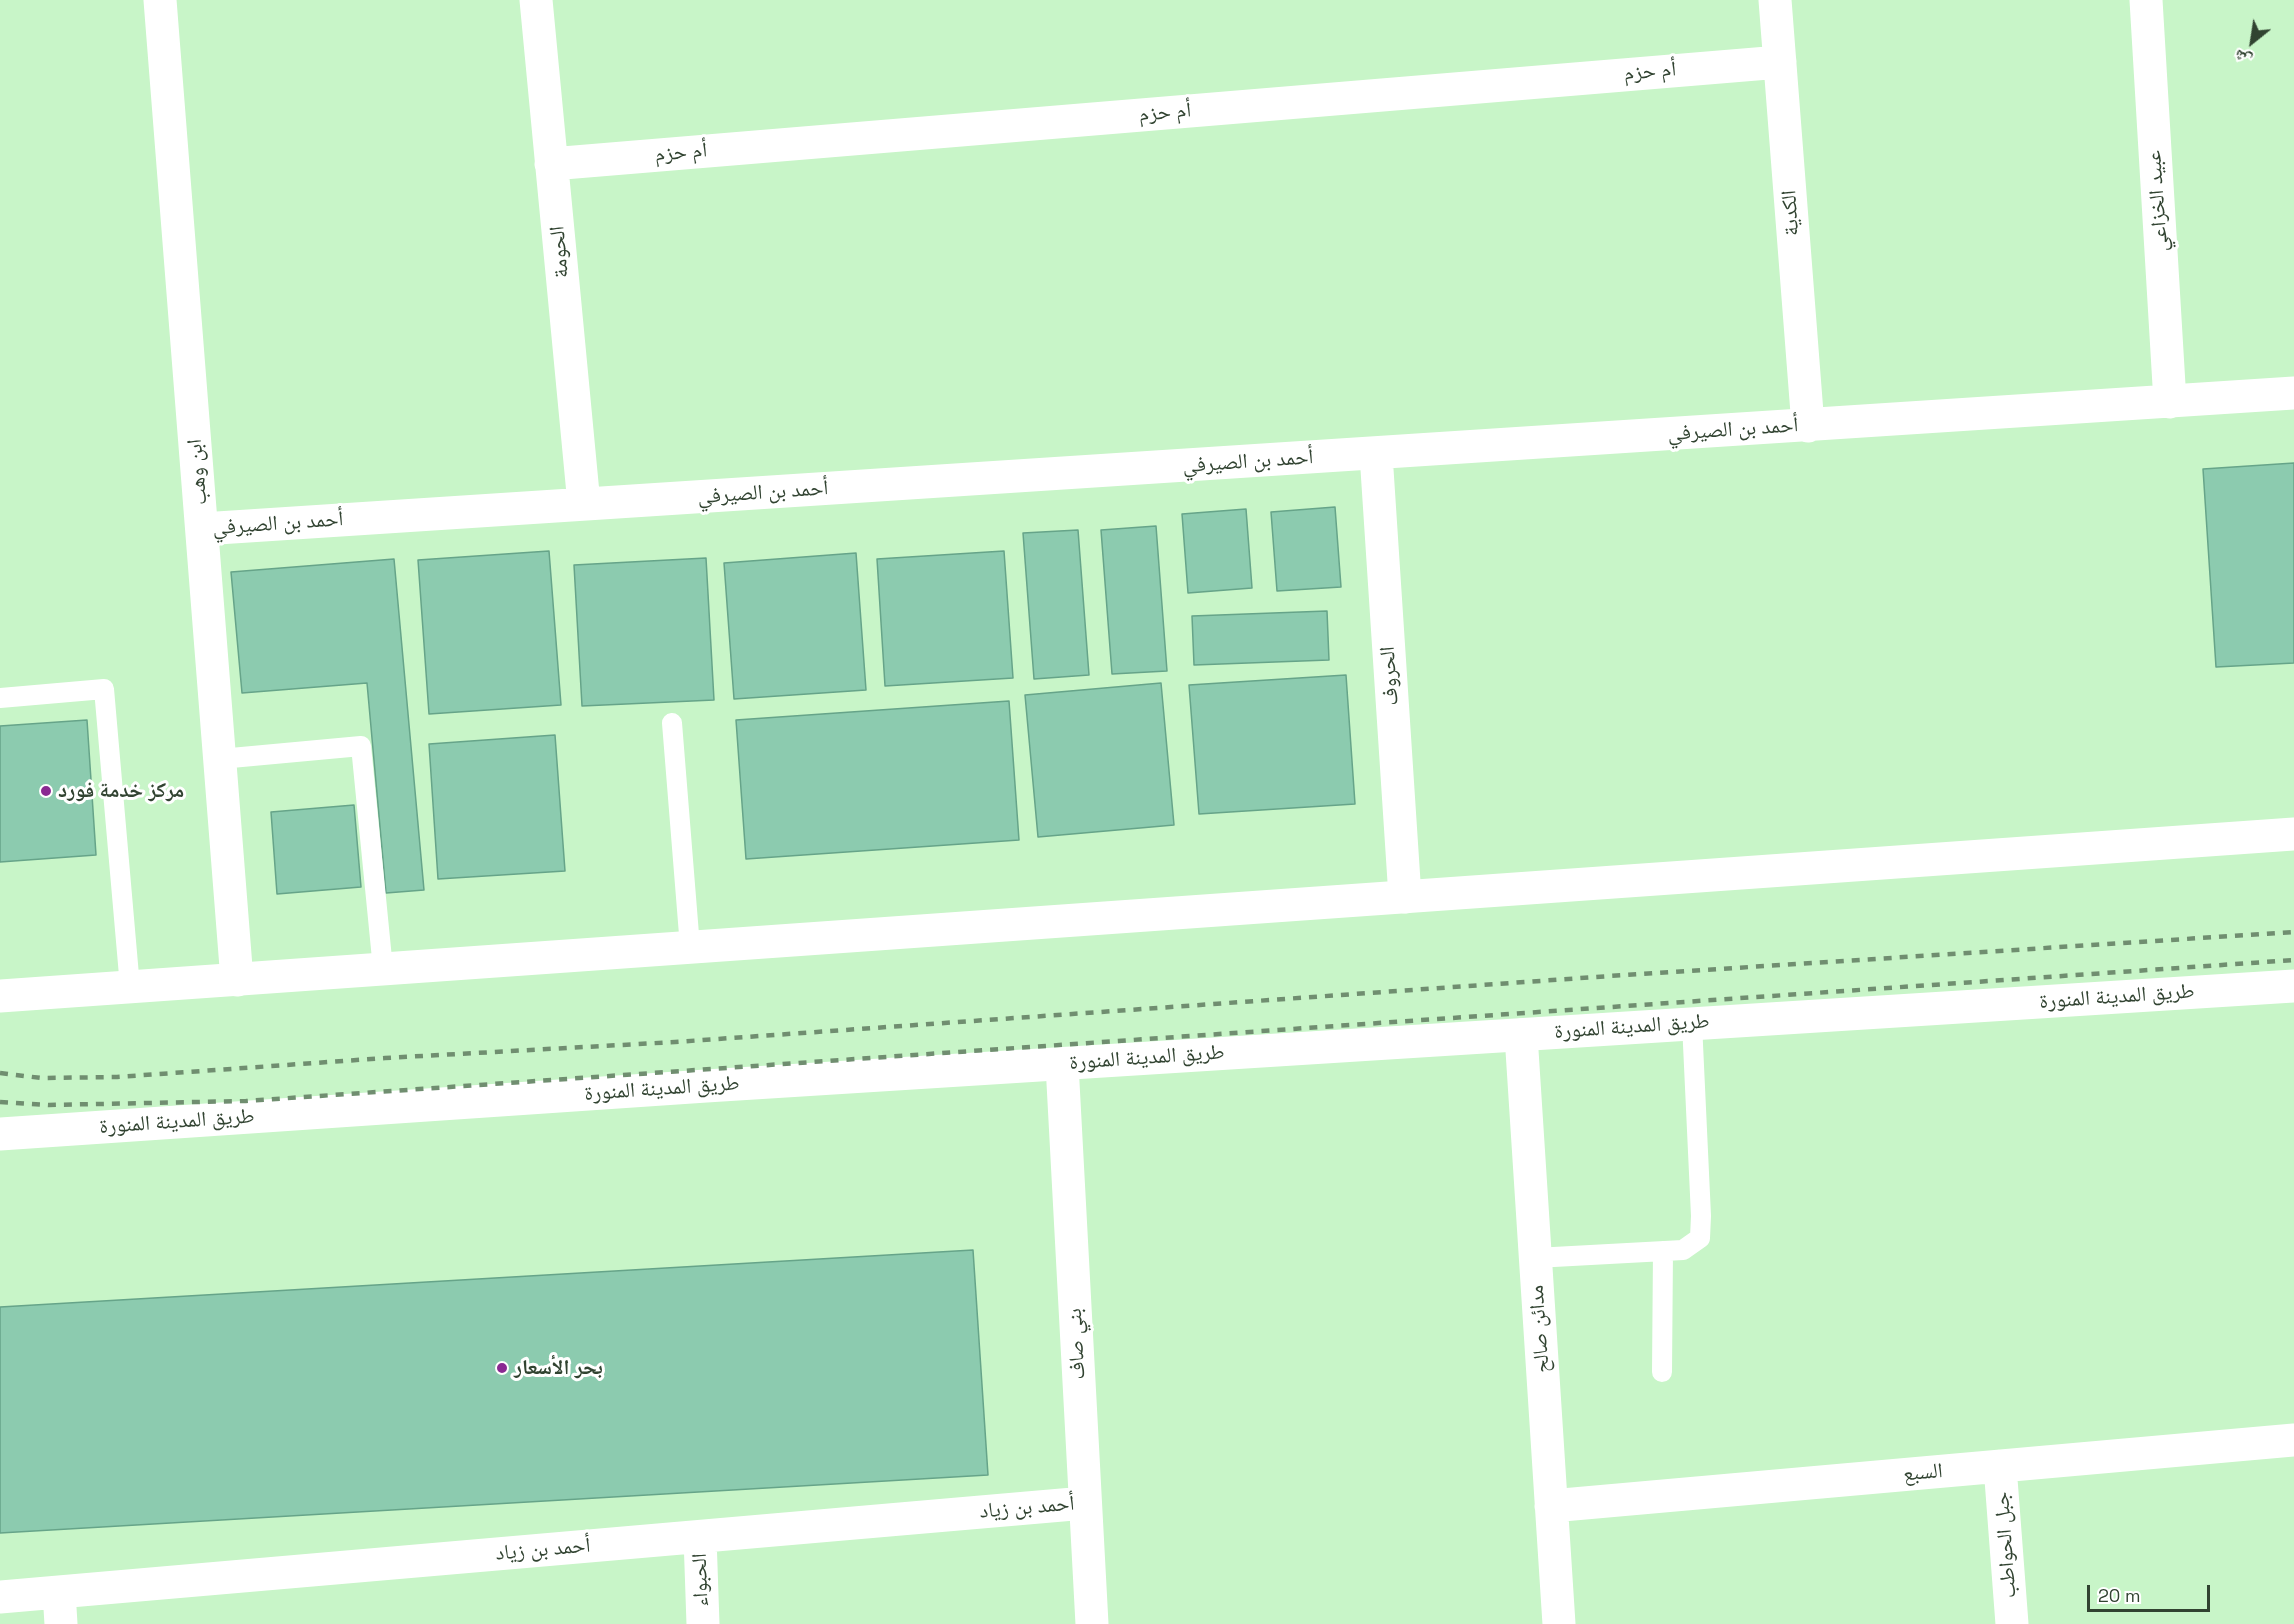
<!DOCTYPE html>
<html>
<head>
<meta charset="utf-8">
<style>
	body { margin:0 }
	#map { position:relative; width:2294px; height:1624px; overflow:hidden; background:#c8f5c8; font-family:"Space Grotesk","Noto Naskh Arabic",sans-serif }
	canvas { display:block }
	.north { position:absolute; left:2222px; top:12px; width:60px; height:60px; -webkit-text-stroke:4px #fff; paint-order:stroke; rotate:210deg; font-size:16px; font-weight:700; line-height:24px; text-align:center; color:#314331 }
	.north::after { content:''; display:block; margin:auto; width:21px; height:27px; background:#314331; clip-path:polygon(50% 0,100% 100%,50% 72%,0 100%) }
	.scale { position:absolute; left:2087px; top:1585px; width:123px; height:27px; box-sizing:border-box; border:3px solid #314331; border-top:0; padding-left:8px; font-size:18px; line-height:21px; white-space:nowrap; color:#314331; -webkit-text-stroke:4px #fff; paint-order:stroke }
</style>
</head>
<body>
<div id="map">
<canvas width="2294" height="1624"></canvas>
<div class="north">ش</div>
<div class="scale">20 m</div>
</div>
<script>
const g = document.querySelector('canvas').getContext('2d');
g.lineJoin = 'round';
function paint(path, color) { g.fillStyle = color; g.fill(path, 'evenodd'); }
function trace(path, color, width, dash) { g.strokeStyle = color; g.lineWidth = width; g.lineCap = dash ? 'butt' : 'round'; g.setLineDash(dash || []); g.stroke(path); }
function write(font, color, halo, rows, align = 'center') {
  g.font = font + ' "Space Grotesk","Noto Naskh Arabic",sans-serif'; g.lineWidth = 6; g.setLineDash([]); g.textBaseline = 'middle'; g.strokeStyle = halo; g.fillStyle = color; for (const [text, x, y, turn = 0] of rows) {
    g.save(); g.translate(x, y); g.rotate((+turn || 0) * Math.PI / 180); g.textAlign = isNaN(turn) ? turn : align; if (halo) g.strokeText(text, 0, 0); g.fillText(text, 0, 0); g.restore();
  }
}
const building = new Path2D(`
	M 2294,463 L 2294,663 L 2216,667 L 2203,469 Z
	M 1335,507 L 1341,587 L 1277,591 L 1271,512 Z
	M 1246,509 L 1252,588 L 1188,593 L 1182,514 Z
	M 1156,526 L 1167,671 L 1112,674 L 1101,530 Z
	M 1078,530 L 1089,675 L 1034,679 L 1023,533 Z
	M 549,551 L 561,705 L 429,714 L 418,560 Z
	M 1004,551 L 1013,678 L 885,686 L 877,559 Z
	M 856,553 L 866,690 L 734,699 L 724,563 Z
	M 706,558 L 714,700 L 582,706 L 574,565 Z
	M 394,559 L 424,890 L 386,893 L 367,683 L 242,693 L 231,572 Z
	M 1327,611 L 1329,660 L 1194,665 L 1192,616 Z
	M 1346,675 L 1355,804 L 1199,814 L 1189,685 Z
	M 1161,683 L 1174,825 L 1038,837 L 1025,695 Z
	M 1009,701 L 1019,840 L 746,859 L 736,720 Z
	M 87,720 L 96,855 L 0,862 L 0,726 Z
	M 555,735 L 565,871 L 438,879 L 429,744 Z
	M 354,805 L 361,887 L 277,894 L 271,812 Z
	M 973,1250 L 988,1475 L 0,1533 L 0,1307 Z`);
const lane = new Path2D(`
	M 0,698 L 104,689 L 130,987
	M 672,723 L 690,947
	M 220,759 L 361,746 L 383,969
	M 1535,1258 L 1683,1250 L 1700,1238 L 1701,1216 L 1692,1023
	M 1662,1372 L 1663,1251`);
const street = new Path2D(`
	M 160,0 L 237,980
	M 536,0 L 584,504
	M 1775,0 L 1808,426
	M 2146,0 L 2170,402
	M 551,164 L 1780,62
	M 1376,454 L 1405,897
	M 202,529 L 2294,393
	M 1521,1035 L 1559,1624
	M 1062,1064 L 1092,1624
	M 2000,1466 L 2012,1624
	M 1551,1506 L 2294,1440
	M 700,1537 L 703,1624
	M 59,1592 L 61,1624
	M 0,1597 L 1085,1503`);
const primary = new Path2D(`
	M 0,996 L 2294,834
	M 0,1134 L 706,1086 L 2294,986`);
const rail = new Path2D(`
	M 0,1073 L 41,1078 L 117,1077 L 385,1058 L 675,1042 L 1610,976 L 2294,932
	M 0,1102 L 49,1105 L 246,1101 L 2294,960`);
const markers = [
	[46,791,6,"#8a2992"],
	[502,1368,6,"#8a2992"]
];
const streetNames = [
	["أم حزم",1650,72,-5],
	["أم حزم",1165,113,-5],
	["أم حزم",681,153,-5],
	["عبيد الخزاعي",2158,201,-94],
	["الكدية",1791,213,-94],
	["الحومة",560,252,-95],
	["أحمد بن الصيرفي",1733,430,-4],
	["أحمد بن الصيرفي",1248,462,-4],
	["ابن وهب",198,472,-95],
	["أحمد بن الصيرفي",763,493,-4],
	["أحمد بن الصيرفي",278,524,-4],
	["الحروف",1390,676,-94],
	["طريق المدينة المنورة",2117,997,-4],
	["طريق المدينة المنورة",1632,1027,-4],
	["طريق المدينة المنورة",1147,1058,-4],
	["طريق المدينة المنورة",662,1089,-4],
	["طريق المدينة المنورة",177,1122,-4],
	["مدائن صالح",1540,1329,-94],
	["بني صاف",1077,1344,-93],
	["السبع",1923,1473,-5],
	["أحمد بن زياد",1027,1508,-5],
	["جبل الحواطب",2006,1545,-94],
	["أحمد بن زياد",543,1550,-5],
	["الحبواء",701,1580,-92]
];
const poiNames = [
	["مركز خدمة فورد",58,791],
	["بحر الأسعار",514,1368]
];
paint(building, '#8ccbaf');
trace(building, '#66a489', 1.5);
trace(lane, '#fff', 20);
trace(street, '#fff', 33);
trace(primary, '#fff', 33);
trace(rail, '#708e70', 4.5, [8, 8]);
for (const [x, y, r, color] of markers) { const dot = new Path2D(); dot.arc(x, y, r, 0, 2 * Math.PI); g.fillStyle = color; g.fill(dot); trace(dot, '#fff', 2); }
write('21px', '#314331', '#fff', streetNames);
write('bold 21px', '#314331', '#fff', poiNames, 'left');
</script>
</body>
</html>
